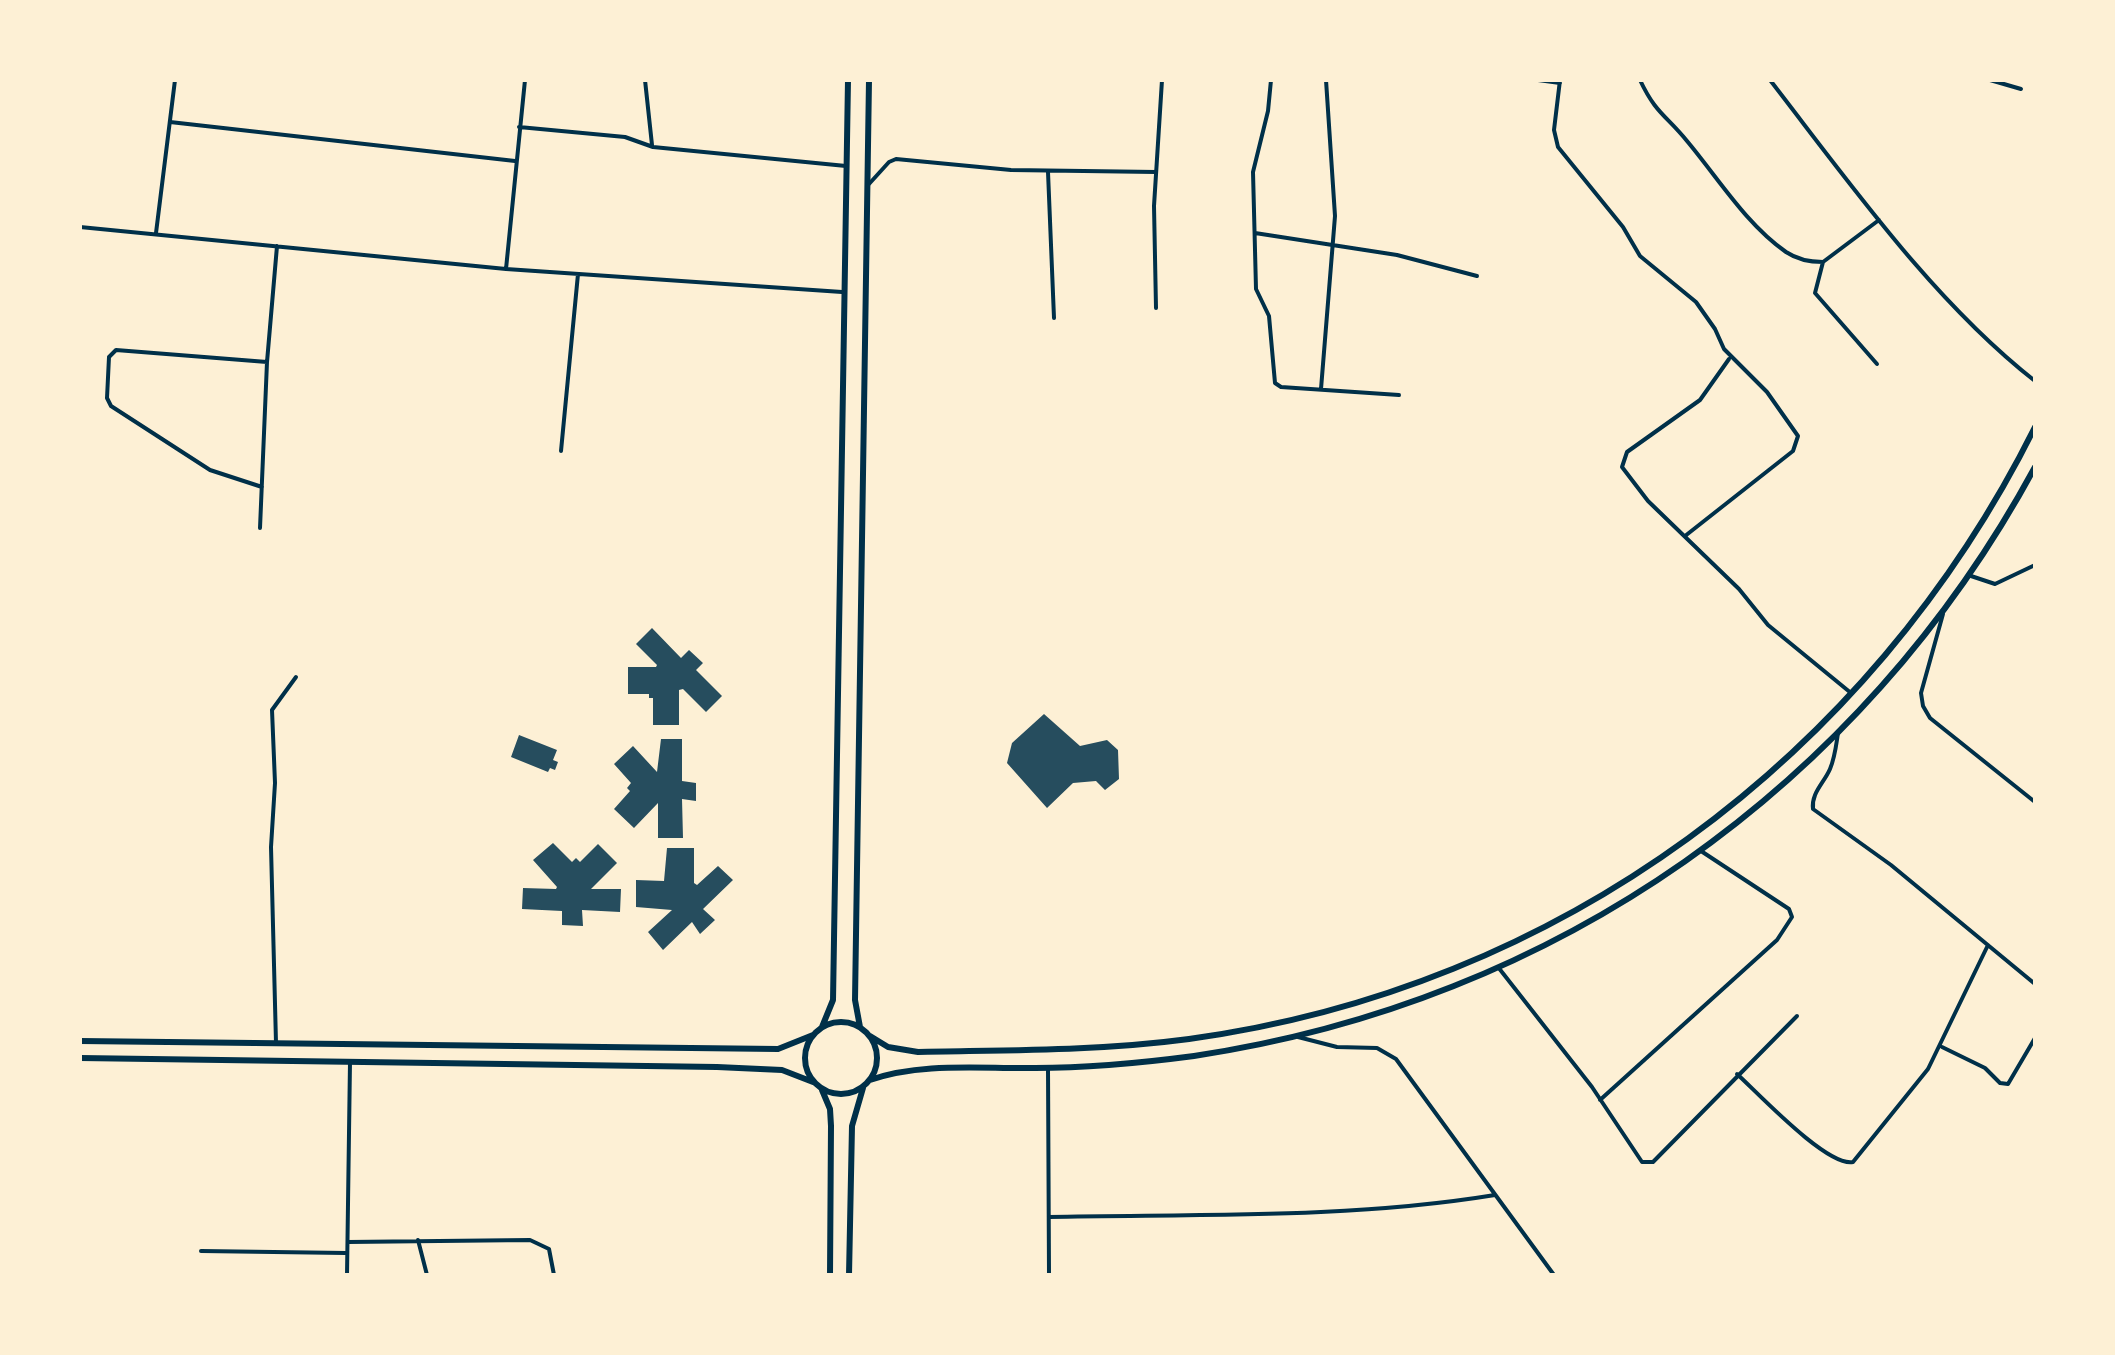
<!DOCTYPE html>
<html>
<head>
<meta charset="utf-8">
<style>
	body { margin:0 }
	#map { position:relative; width:2115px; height:1355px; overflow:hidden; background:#fdf0d5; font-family:Montserrat,sans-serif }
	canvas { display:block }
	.frame { position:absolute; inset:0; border:82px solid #fdf0d5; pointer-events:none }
</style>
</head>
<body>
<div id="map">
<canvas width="2115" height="1355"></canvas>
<div class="frame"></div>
</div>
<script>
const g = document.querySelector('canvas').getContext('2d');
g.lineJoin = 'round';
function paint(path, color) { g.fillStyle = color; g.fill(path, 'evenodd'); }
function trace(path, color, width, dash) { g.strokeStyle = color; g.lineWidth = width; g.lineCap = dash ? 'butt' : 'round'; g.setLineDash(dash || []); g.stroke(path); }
const building = new Path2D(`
	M 652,628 L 681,658 L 689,650 L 703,663 L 696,670 L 722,696 L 706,712 L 683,689 L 679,690 L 679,725 L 653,725 L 653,698 L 649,698 L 649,694 L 628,694 L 628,667 L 656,667 L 657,665 L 636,644 Z
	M 1044,714 L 1080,746 L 1107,740 L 1118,750 L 1119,779 L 1105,790 L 1096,781 L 1073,783 L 1047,808 L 1007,763 L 1012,743 Z
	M 519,735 L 557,750 L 553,760 L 558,762 L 555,770 L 550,768 L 548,772 L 511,757 Z
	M 661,739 L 682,739 L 682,781 L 696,783 L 696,801 L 682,799 L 683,838 L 658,838 L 658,803 L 634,828 L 614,809 L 630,791 L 627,788 L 631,783 L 614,764 L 633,746 L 657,772 Z
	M 553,843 L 572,862 L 576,858 L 580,862 L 598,844 L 617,863 L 591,889 L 621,889 L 620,912 L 582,910 L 583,926 L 562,925 L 562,911 L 522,909 L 523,888 L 556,889 L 557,887 L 533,860 Z
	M 667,848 L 694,848 L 694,883 L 697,885 L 718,866 L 733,880 L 703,909 L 715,920 L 700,934 L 692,922 L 663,950 L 648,932 L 672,910 L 636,907 L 636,880 L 664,881 Z`);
const minor = new Path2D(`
	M 645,80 L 652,145
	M 1271,80 L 1268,111 L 1253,172 L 1256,289 L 1269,316 L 1275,383 L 1281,387 L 1399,395
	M 1538,80 L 1560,83
	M 1560,80 L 1554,130 L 1558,147 L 1623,227 L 1640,256 L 1696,302 L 1715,329 L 1724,349 L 1767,392 L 1798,436 L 1793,451 L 1685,536
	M 1640,80 C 1656,114 1666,115 1687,141 C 1718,178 1746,224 1786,252 C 1798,260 1809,262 1823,262 L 1815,293 L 1877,364
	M 1770,80 C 1849,182 1933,301 2035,381
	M 1990,80 L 2021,89
	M 170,122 L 515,161
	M 519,127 L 625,137 L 653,147 L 846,166
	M 1048,172 L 1054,318
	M 869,184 L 889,162 L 896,159 L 1011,170 L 1156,172
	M 80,227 L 506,269 L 842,292
	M 156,233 L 175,80
	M 1255,233 L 1397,255 L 1477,276
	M 1823,262 L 1879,220
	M 506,269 L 525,80
	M 1156,308 L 1154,206 L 1162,80
	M 1729,359 L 1700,400 L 1627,452 L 1622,467 L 1648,501 L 1739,589 L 1768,625 L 1851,693
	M 1321,389 L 1335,216 L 1326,80
	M 561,451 L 578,274
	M 262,487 L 210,470 L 111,406 L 107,398 L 109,357 L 116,350 L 267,362
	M 260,528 L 267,362 L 277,246
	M 1971,576 L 1995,584 L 2035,565
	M 1943,614 L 1921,693 L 1923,706 L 1930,718 L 2035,802
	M 1838,733 C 1836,746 1835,757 1830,769 C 1824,783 1811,793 1813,809 L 1891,865 L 2035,984
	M 1498,967 L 1592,1087 L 1642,1162 L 1653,1162 L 1797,1016
	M 1298,1037 L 1337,1047 L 1377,1048 L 1396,1059 L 1554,1275
	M 276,1043 L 271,847 L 275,783 L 272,710 L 296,677
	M 1942,1047 L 1985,1068 L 2000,1083 L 2008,1084 L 2035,1038
	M 1048,1068 L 1049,1275
	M 1737,1074 C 1758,1093 1827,1167 1853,1162 L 1928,1069 L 1988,945
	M 1600,1100 L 1777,940 L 1792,917 L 1789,909 L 1701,851
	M 1049,1217 C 1197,1214 1348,1219 1495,1195
	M 418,1240 L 427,1275
	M 348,1242 L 530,1240 L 549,1249 L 554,1275
	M 201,1251 L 346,1253
	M 347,1275 L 350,1062`);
const primary = new Path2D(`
	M805 1058a36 36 0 1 1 72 0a36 36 0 1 1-72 0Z
	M 822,1027 L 833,1000 L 848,80
	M 860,1027 L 855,1000 L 869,80
	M 870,1036 L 888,1047 L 918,1052 C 1008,1050 1099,1051 1189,1039 C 1557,989 1870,758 2035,427
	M 80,1041 L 778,1049 L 813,1035
	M 80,1058 L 717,1067 L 782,1070 L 813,1082
	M 870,1080 C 922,1062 981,1069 1035,1068 C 1088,1068 1141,1063 1194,1056 C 1555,1002 1861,788 2035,467
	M 822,1090 L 830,1109 L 831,1126 L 830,1275
	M 849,1275 L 852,1126 L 863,1088`);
paint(building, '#264d5e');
trace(minor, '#003049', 4);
trace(primary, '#003049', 6);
</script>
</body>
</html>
